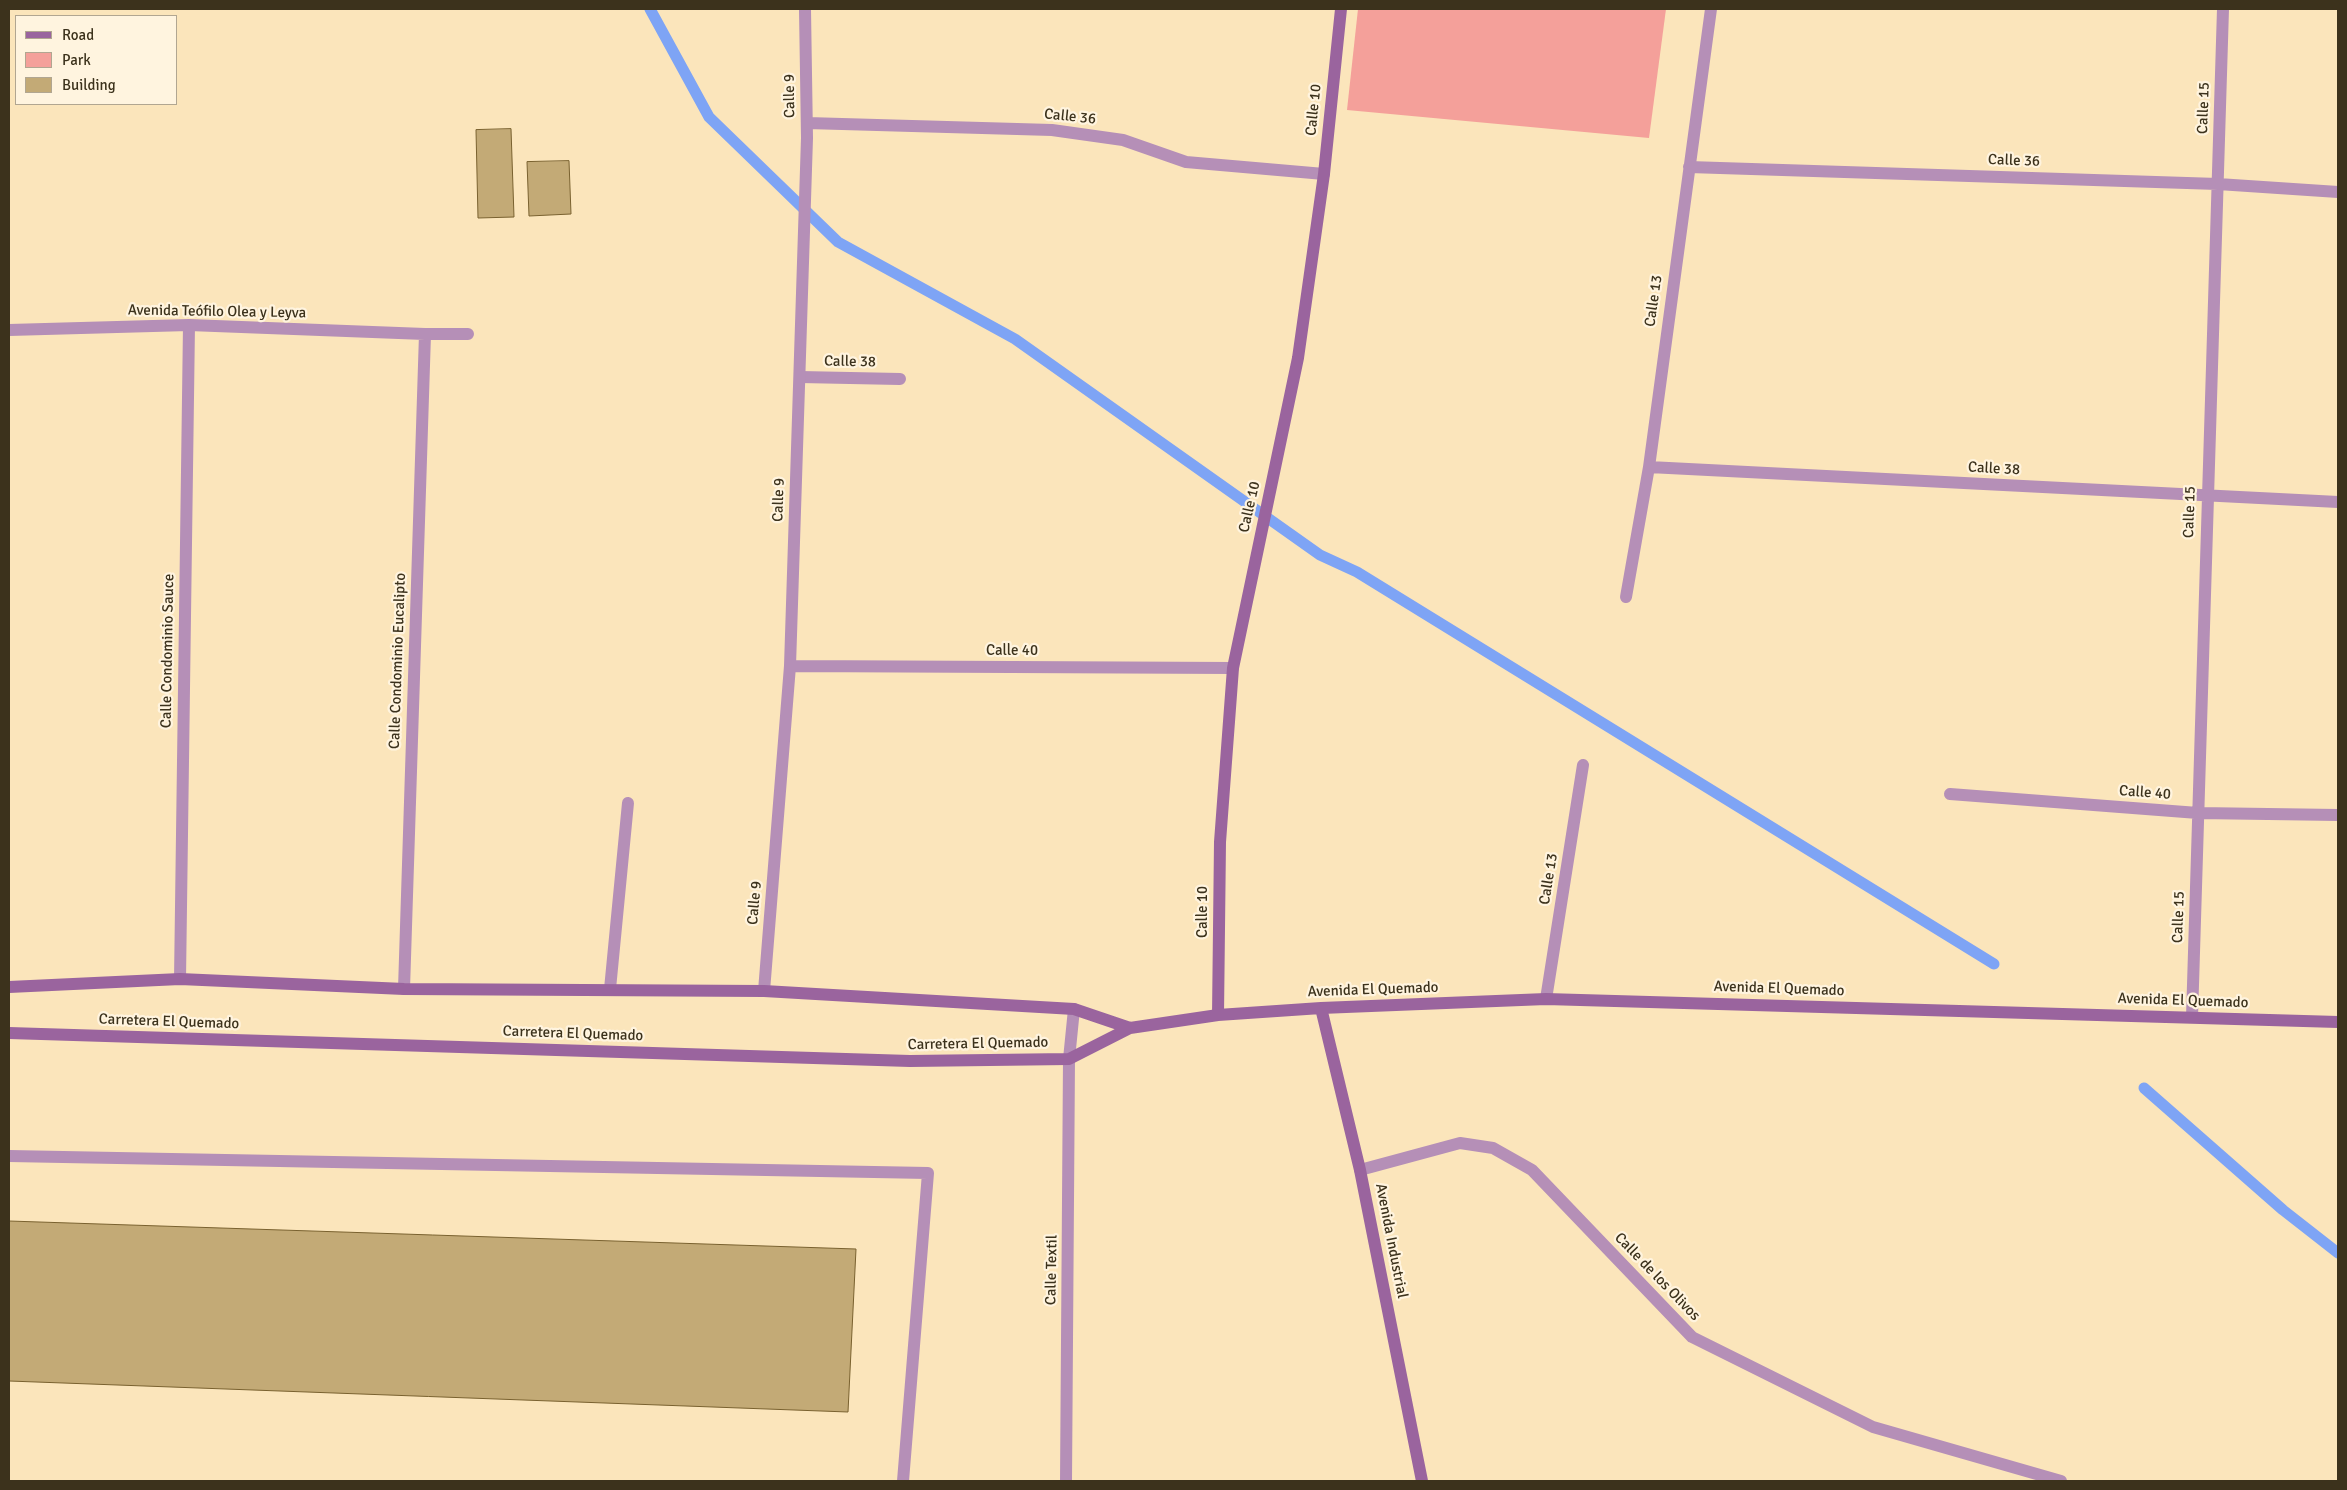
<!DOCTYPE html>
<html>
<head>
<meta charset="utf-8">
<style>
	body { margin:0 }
	#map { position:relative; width:2347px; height:1490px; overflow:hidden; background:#fbe5bb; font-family:Signika,sans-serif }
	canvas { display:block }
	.frame { position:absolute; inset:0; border:10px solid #3c321c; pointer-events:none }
	.legend { position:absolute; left:15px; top:15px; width:162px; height:90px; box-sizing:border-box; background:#fff4df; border:1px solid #b1a691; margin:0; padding:6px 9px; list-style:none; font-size:15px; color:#3c321c }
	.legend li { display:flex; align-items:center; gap:10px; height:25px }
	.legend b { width:25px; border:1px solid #b1a691 }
</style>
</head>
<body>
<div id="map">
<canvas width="2347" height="1490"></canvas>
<div class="frame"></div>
<ul class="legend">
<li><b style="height:6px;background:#9a649e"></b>Road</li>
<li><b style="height:14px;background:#f4a09a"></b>Park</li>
<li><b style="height:14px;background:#c3aa76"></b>Building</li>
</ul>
</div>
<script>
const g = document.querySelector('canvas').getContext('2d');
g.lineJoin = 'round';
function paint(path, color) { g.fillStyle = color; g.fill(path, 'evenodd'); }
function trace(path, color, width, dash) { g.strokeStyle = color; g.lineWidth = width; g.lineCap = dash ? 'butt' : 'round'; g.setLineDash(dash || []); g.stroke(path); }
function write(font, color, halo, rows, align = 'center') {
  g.font = font + ' Signika,sans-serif'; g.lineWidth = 4.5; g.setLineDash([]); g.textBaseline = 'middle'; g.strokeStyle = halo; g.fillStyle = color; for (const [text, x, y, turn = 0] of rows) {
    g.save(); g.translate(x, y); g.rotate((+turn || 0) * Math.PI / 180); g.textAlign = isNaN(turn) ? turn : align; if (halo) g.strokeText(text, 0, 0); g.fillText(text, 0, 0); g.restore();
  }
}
const green = new Path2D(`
	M 1358,9 L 1666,9 L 1649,138 L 1347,110 Z`);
const stream = new Path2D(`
	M 650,9 L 709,117 L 838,242 L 1015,339 L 1320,555 L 1357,572 L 1994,964
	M 2144,1088 L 2283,1210 L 2338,1253`);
const building = new Path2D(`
	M 511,129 L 514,217 L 478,218 L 476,130 Z
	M 569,161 L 571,214 L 529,216 L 527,162 Z
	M 9,1221 L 856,1249 L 848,1412 L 9,1381 Z`);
const lane = new Path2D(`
	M 800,377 L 900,379
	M 9,1156 L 928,1173 L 903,1481`);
const street = new Path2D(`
	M 807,123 L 1052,130 L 1123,140 L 1186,162 L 1324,174
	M 1689,167 L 2218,184 L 2338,192
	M 9,330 L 189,325 L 425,334 L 468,334
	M 1649,467 L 2338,502
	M 1626,597 L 1649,467 L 1711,9
	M 790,666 L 1233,668
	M 1950,794 L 2198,813 L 2338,815
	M 180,979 L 189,325
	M 404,989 L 425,334
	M 610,989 L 628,803
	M 764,991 L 790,666 L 807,138 L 805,9
	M 1546,999 L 1583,765
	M 2192,1017 L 2223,9
	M 1360,1170 L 1460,1143 L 1493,1148 L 1532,1170 L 1692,1337 L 1873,1427 L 2061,1481
	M 1066,1481 L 1069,1059 L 1074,1009`);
const secondary = new Path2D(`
	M 9,987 L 180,979 L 404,989 L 764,991 L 1074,1009 L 1130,1028
	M 1321,1008 L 1360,1170 L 1422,1481
	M 1218,1015 L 1220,842 L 1233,668 L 1298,358 L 1324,174 L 1341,9
	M 9,1033 L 910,1061 L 1069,1059 L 1130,1028 L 1218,1015 L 1321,1008 L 1546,999 L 2338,1022`);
const streetNames = [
	["Calle 9",790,96,-91],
	["Calle 15",2204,108,-88],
	["Calle 10",1314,110,-84],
	["Calle 36",1070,117,6],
	["Calle 36",2014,161,2],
	["Calle 13",1654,301,-82],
	["Avenida Teófilo Olea y Leyva",217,312,1],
	["Calle 38",850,362,1],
	["Calle 38",1994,469,3],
	["Calle 9",779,500,-88],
	["Calle 10",1250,507,-77],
	["Calle 15",2190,512,-88],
	["Calle Condominio Sauce",168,651,-89],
	["Calle 40",1012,651],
	["Calle Condominio Eucalipto",398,661,-88],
	["Calle 40",2145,793,4],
	["Calle 13",1549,879,-81],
	["Calle 9",755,903,-85],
	["Calle 10",1203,912,-90],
	["Calle 15",2179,917,-88],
	["Avenida El Quemado",1779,989,2],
	["Avenida El Quemado",1373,990,-2],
	["Avenida El Quemado",2183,1001,2],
	["Carretera El Quemado",169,1022,2],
	["Carretera El Quemado",573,1034,2],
	["Carretera El Quemado",978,1044,-1],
	["Avenida Industrial",1391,1241,79],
	["Calle Textil",1052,1270,-89],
	["Calle de los Olivos",1657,1277,46]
];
paint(green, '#f4a09a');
trace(stream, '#7ea4f5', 11);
paint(building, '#c3aa76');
trace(building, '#79612f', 1);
trace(lane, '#b58fb7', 12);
trace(street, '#b58fb7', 12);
trace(secondary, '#9a649e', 12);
write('15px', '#3c321c', '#fff4df', streetNames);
</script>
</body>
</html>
